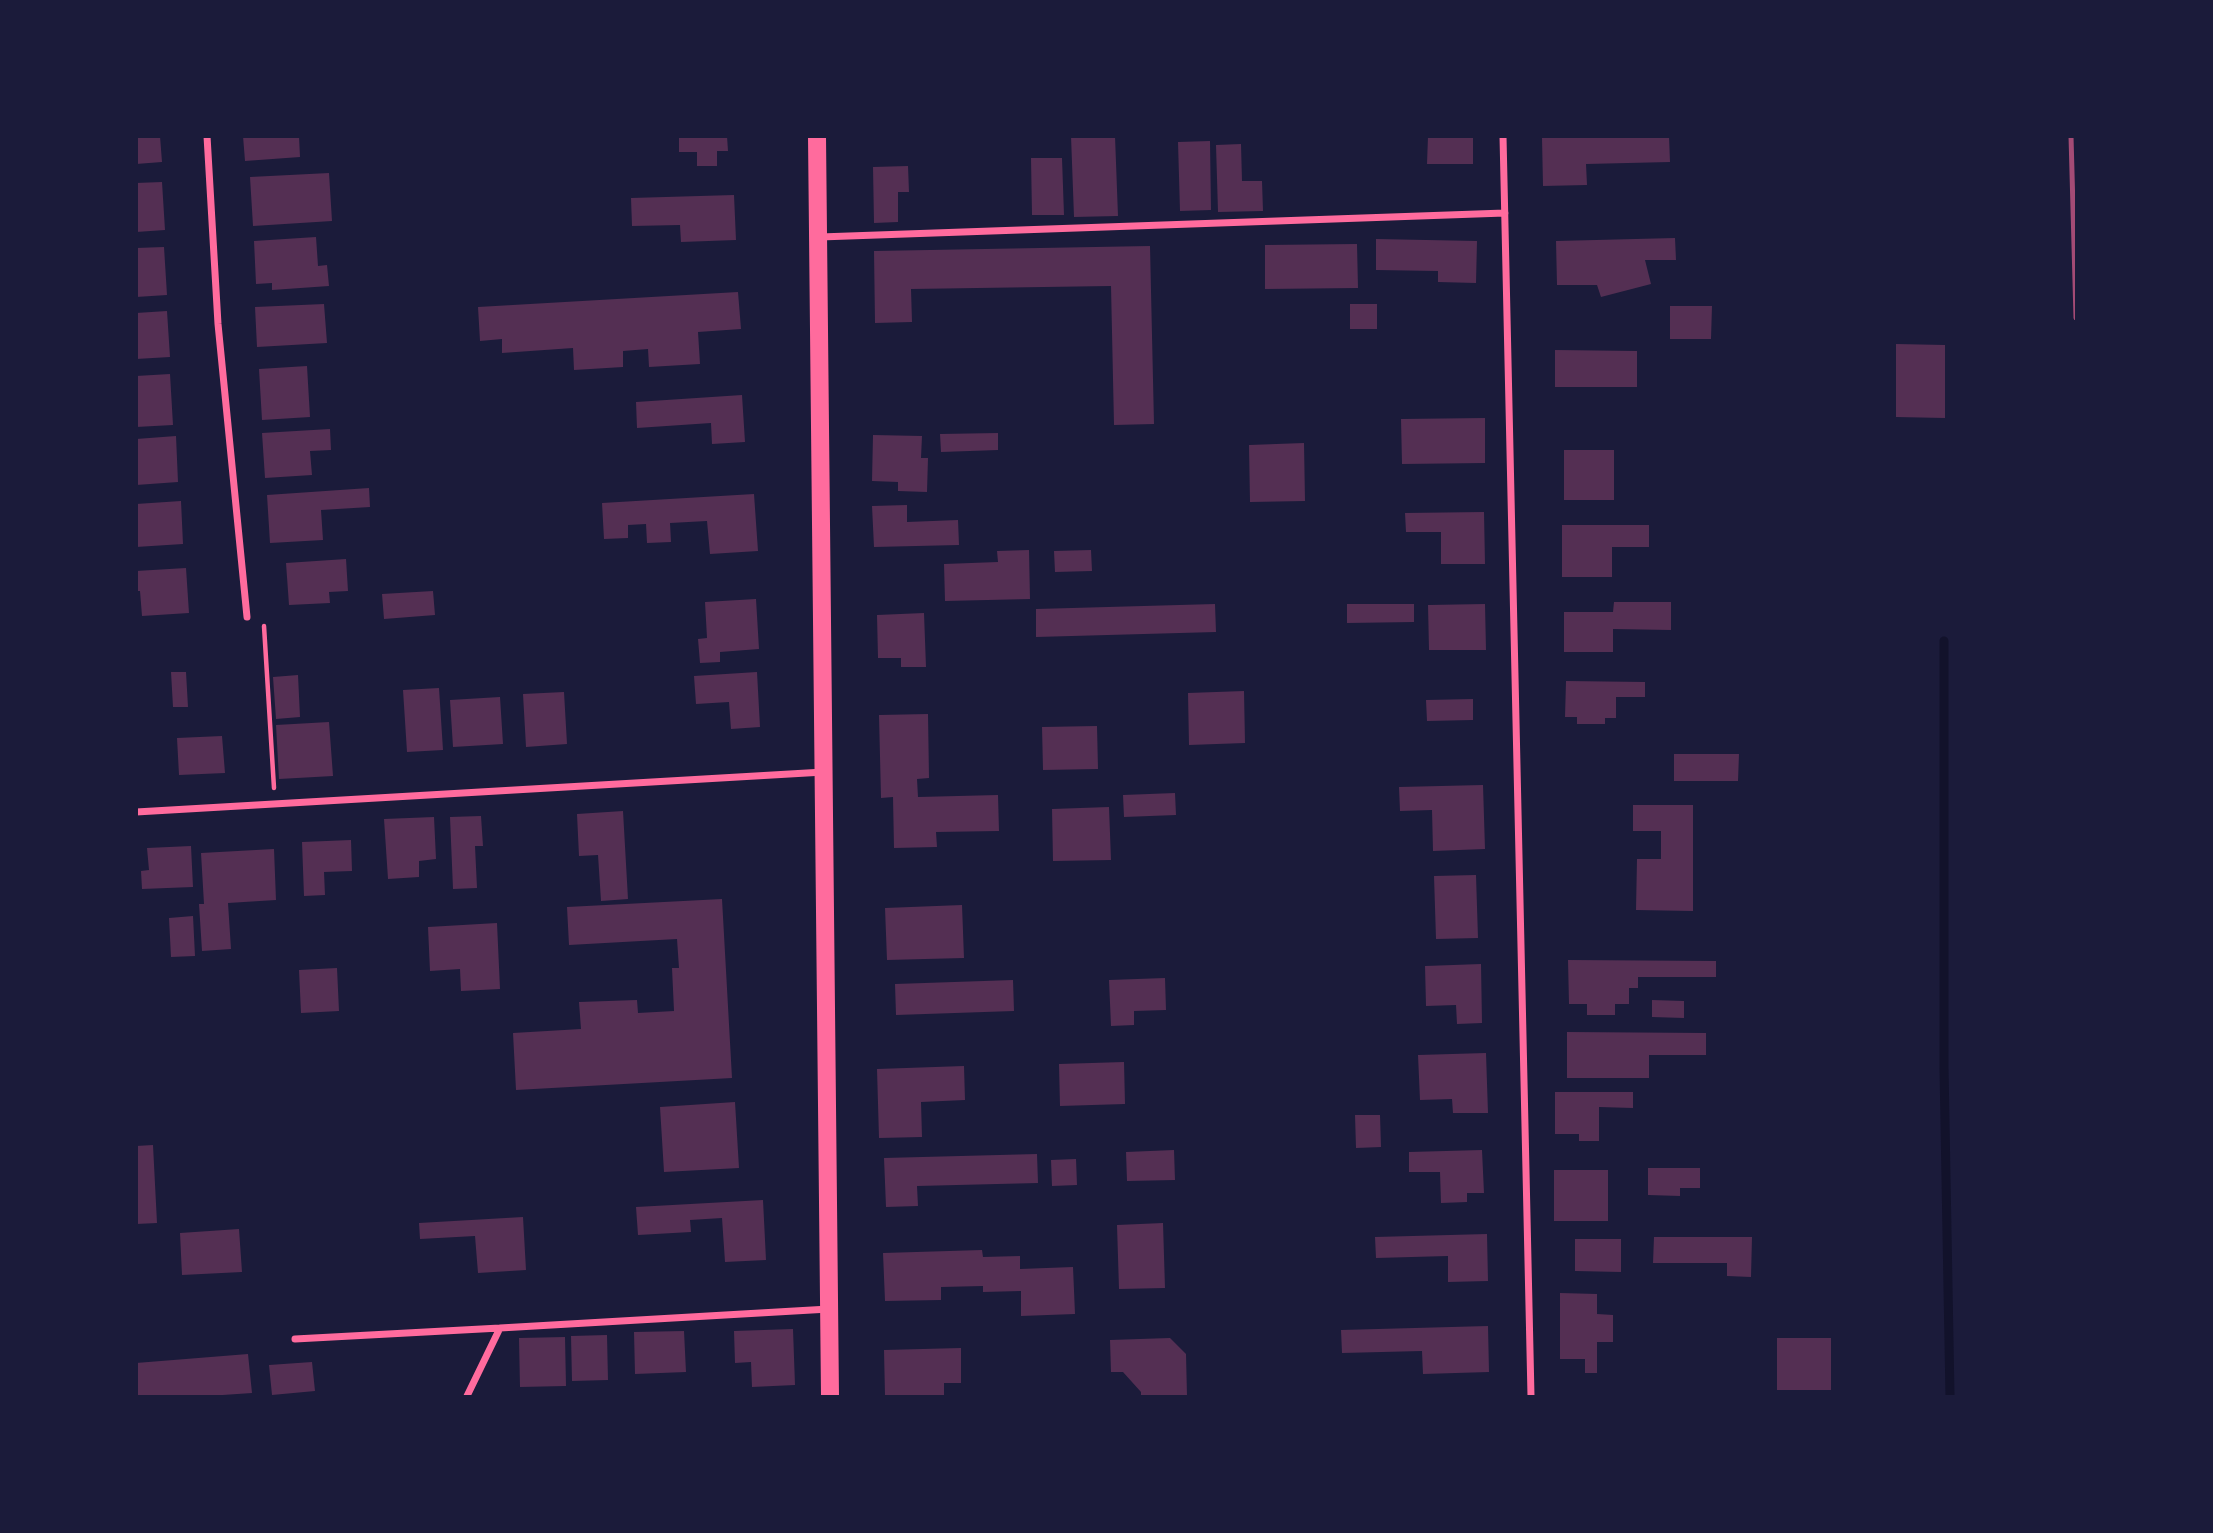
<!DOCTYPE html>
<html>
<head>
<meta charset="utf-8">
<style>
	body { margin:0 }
	#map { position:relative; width:2213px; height:1533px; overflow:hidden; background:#1b1b3a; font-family:Spectral,serif }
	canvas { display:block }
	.frame { position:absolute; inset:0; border:138px solid #1b1b3a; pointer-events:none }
</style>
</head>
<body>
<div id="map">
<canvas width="2213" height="1533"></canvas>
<div class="frame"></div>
</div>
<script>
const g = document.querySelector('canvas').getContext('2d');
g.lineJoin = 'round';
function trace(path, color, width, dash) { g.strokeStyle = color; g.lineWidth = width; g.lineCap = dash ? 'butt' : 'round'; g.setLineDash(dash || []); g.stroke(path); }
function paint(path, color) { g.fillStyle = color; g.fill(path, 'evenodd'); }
const stream = new Path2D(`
	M 1944,641 L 1944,1068 L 1950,1396`);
const building = new Path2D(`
	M 136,136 L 160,136 L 162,162 L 136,164 Z
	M 243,136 L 299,136 L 300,157 L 245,161 Z
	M 679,136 L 727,136 L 728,151 L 717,151 L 717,166 L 697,166 L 697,152 L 679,152 Z
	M 1071,136 L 1115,136 L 1118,216 L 1074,217 Z
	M 1428,136 L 1473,136 L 1473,164 L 1427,164 Z
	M 1669,136 L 1670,162 L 1586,164 L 1587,185 L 1543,186 L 1542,138 Z
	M 1210,141 L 1211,210 L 1180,211 L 1178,142 Z
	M 1241,144 L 1242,181 L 1262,181 L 1263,211 L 1218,212 L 1216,145 Z
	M 1031,158 L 1062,158 L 1064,215 L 1032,215 Z
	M 908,166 L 909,192 L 898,192 L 898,222 L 874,223 L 873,167 Z
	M 329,173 L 332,221 L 253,226 L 250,177 Z
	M 162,182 L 165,230 L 136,232 L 136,183 Z
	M 734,195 L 736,240 L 681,242 L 680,225 L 632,226 L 631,198 Z
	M 316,237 L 318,266 L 327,265 L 329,286 L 272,290 L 272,283 L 256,284 L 254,241 Z
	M 1675,238 L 1676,260 L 1645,260 L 1651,284 L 1601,297 L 1597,285 L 1557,285 L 1556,241 Z
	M 1376,239 L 1477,241 L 1476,283 L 1438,282 L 1438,271 L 1376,270 Z
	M 1357,244 L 1358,288 L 1265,289 L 1265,245 Z
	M 1150,246 L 1154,424 L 1114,425 L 1111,286 L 911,289 L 912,322 L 875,323 L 874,251 Z
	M 164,247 L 167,295 L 136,297 L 136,248 Z
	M 738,292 L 741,329 L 698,332 L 700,364 L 649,367 L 648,349 L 623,351 L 623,367 L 574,370 L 573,348 L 502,353 L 502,339 L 480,341 L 478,307 Z
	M 324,304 L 327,343 L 257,347 L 255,307 Z
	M 1350,304 L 1377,304 L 1377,329 L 1350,329 Z
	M 1670,306 L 1712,306 L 1711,339 L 1670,339 Z
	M 167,311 L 170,357 L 136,359 L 136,313 Z
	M 1896,344 L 1945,345 L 1945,418 L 1896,417 Z
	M 1555,350 L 1637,351 L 1637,387 L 1555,387 Z
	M 307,366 L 310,417 L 262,420 L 259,369 Z
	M 170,374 L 173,425 L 136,427 L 136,376 Z
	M 742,395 L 745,442 L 712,444 L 711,423 L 637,428 L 636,402 Z
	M 1485,418 L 1485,463 L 1402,464 L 1401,419 Z
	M 330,429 L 331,450 L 310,451 L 312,475 L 265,478 L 262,433 Z
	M 998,433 L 998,450 L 941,452 L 940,434 Z
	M 873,435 L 922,436 L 921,458 L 928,458 L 927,492 L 898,491 L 898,482 L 872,481 Z
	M 176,436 L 178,482 L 136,485 L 136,439 Z
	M 1304,443 L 1305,501 L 1250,502 L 1249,445 Z
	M 1564,450 L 1614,450 L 1614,500 L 1564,500 Z
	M 369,488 L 370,507 L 321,510 L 323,540 L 270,543 L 267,495 Z
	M 754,494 L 758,551 L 710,554 L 707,521 L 670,523 L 671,542 L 647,543 L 646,524 L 628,525 L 628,538 L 604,539 L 602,503 Z
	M 181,501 L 183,544 L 136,547 L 136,504 Z
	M 907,505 L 907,522 L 958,520 L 959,545 L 874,547 L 872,506 Z
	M 1484,512 L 1485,564 L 1441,564 L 1441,532 L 1406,532 L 1405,513 Z
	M 1562,525 L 1649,525 L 1649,547 L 1612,547 L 1612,577 L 1562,577 Z
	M 1029,550 L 1030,599 L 945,601 L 944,564 L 998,562 L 997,551 Z
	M 1091,550 L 1092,571 L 1055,572 L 1054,551 Z
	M 346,559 L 348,591 L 329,592 L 330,603 L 289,605 L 286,563 Z
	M 186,568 L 189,613 L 142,616 L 140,591 L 136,591 L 136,571 Z
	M 433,591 L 435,615 L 384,619 L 382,594 Z
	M 756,599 L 759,649 L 720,652 L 720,662 L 700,663 L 698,639 L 707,638 L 705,602 Z
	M 1614,602 L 1671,602 L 1671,630 L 1613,629 L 1613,652 L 1564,652 L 1564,612 L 1613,612 Z
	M 1215,604 L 1216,632 L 1036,637 L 1036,609 Z
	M 1347,604 L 1414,604 L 1414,622 L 1347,623 Z
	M 1485,604 L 1486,650 L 1429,650 L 1428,605 Z
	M 924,613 L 926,667 L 901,667 L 901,658 L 878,658 L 877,615 Z
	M 171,672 L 186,672 L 188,707 L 173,707 Z
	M 757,672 L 760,727 L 731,729 L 729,702 L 696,704 L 694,676 Z
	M 298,675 L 300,717 L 276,719 L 273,677 Z
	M 1566,681 L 1645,682 L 1645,697 L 1616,697 L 1616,718 L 1605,718 L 1605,724 L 1577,724 L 1577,717 L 1565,717 Z
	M 439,688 L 443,750 L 407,752 L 403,690 Z
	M 1244,691 L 1245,743 L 1189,745 L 1188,693 Z
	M 564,692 L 567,744 L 526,747 L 523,694 Z
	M 500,697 L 503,744 L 453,747 L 450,700 Z
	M 1473,699 L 1473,720 L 1427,721 L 1426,700 Z
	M 928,714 L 929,778 L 917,779 L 918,797 L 998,795 L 999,831 L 936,832 L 937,847 L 894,848 L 893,797 L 881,798 L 879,715 Z
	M 329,722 L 333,776 L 279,779 L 276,725 Z
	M 1097,726 L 1098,769 L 1043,770 L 1042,727 Z
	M 222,736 L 225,773 L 179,775 L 177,738 Z
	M 1674,754 L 1739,754 L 1738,781 L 1674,781 Z
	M 1483,785 L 1485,849 L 1433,851 L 1432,810 L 1400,811 L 1399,787 Z
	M 1175,793 L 1176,815 L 1124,817 L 1123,795 Z
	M 1633,805 L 1693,805 L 1693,911 L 1636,910 L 1637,859 L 1661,859 L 1661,831 L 1633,831 Z
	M 1109,807 L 1111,860 L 1053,861 L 1052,809 Z
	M 623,811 L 628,899 L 601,901 L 598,855 L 579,856 L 577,814 Z
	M 481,816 L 483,846 L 475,846 L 477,888 L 453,889 L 450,817 Z
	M 434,817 L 436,859 L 419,861 L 419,877 L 388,879 L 384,819 Z
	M 351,840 L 352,871 L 324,872 L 325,895 L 304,896 L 302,842 Z
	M 191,846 L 193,887 L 142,889 L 141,871 L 149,870 L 147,848 Z
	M 274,849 L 276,900 L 228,903 L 231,949 L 202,951 L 199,904 L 204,904 L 201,853 Z
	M 1476,875 L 1478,938 L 1436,939 L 1434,876 Z
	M 722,899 L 732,1078 L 516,1090 L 513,1033 L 581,1029 L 579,1002 L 637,1000 L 638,1013 L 674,1011 L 672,968 L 679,968 L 677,939 L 569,945 L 567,907 Z
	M 962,905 L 964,958 L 887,960 L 885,908 Z
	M 193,916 L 195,956 L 171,957 L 169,918 Z
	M 497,923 L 500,989 L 461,991 L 460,969 L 430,971 L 428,927 Z
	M 1568,960 L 1716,961 L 1716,977 L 1638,977 L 1638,988 L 1629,988 L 1629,1004 L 1615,1004 L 1615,1015 L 1587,1015 L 1587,1004 L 1569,1004 Z
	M 1481,964 L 1482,1023 L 1457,1024 L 1456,1005 L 1426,1006 L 1425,966 Z
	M 337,968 L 339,1011 L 301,1013 L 299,970 Z
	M 1165,978 L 1166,1010 L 1134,1011 L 1134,1025 L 1111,1026 L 1109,980 Z
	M 1013,980 L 1014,1011 L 896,1015 L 895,984 Z
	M 1652,1000 L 1684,1001 L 1684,1018 L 1652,1017 Z
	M 1567,1032 L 1706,1033 L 1706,1055 L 1649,1055 L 1649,1078 L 1567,1078 Z
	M 1486,1053 L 1488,1113 L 1453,1113 L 1452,1099 L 1420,1100 L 1418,1055 Z
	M 1124,1062 L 1125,1104 L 1060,1106 L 1059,1064 Z
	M 964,1066 L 965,1100 L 921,1102 L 922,1137 L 879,1138 L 877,1069 Z
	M 1555,1092 L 1633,1092 L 1633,1108 L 1599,1107 L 1599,1141 L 1579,1141 L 1579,1134 L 1555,1134 Z
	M 735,1102 L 739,1168 L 664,1172 L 660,1107 Z
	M 1355,1115 L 1380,1115 L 1381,1147 L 1356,1148 Z
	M 153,1145 L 157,1223 L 136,1224 L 136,1146 Z
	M 1174,1150 L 1175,1180 L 1127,1181 L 1126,1152 Z
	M 1482,1150 L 1484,1193 L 1467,1193 L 1467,1202 L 1441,1203 L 1440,1172 L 1409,1172 L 1409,1152 Z
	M 1037,1154 L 1038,1183 L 917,1186 L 918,1206 L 886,1207 L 884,1158 Z
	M 1076,1159 L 1077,1185 L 1052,1186 L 1051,1160 Z
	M 1648,1168 L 1700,1168 L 1700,1188 L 1680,1188 L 1680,1196 L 1648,1195 Z
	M 1554,1170 L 1608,1170 L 1608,1221 L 1554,1221 Z
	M 763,1200 L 766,1260 L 725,1262 L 722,1218 L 690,1220 L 691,1232 L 638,1235 L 636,1207 Z
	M 523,1217 L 526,1270 L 478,1273 L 475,1236 L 420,1239 L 419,1223 Z
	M 1163,1223 L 1165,1288 L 1119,1289 L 1117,1225 Z
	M 239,1229 L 242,1272 L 182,1275 L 180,1233 Z
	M 1487,1234 L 1488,1281 L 1448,1282 L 1448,1256 L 1376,1258 L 1375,1237 Z
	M 1654,1237 L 1752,1237 L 1751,1277 L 1727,1276 L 1727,1263 L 1653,1263 Z
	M 1575,1239 L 1621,1239 L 1621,1272 L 1575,1271 Z
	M 982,1250 L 983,1257 L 1020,1256 L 1020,1269 L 1073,1267 L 1075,1314 L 1021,1316 L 1021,1291 L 983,1292 L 983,1286 L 941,1287 L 941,1300 L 885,1301 L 883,1253 Z
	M 1560,1293 L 1597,1294 L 1597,1314 L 1613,1315 L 1613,1342 L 1597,1342 L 1597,1373 L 1585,1373 L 1585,1359 L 1560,1359 Z
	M 1488,1326 L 1489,1372 L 1423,1374 L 1422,1351 L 1342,1353 L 1341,1330 Z
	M 793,1329 L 795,1385 L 752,1387 L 751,1362 L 735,1363 L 734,1331 Z
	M 684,1331 L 686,1372 L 635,1374 L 634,1332 Z
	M 607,1335 L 608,1380 L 572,1381 L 571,1336 Z
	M 565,1337 L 566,1386 L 520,1387 L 519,1338 Z
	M 1170,1338 L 1186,1354 L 1187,1396 L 1141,1396 L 1141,1392 L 1123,1372 L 1111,1372 L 1110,1340 Z
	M 1777,1338 L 1831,1338 L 1831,1390 L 1777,1390 Z
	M 961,1348 L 961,1383 L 944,1383 L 944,1396 L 885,1396 L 884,1350 Z
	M 248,1354 L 252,1393 L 208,1396 L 136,1396 L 136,1363 Z
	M 312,1362 L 315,1391 L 272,1395 L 269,1365 Z`);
const path = new Path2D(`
	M 264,626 L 274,788`);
const minor = new Path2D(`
	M 207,136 L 218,324 L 247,617
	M 1503,136 L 1531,1396
	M 820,237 L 1505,213
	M 136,812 L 824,772
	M 295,1339 L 500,1328
	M 467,1396 L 500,1328 L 829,1309`);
const primary = new Path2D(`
	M 817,136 L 830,1396`);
const rail = new Path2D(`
	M 2071,136 L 2076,318`);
trace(stream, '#12122b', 9);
paint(building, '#542f53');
trace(path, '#ff6b9d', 4.5);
trace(minor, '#ff6b9d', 7);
trace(primary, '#ff6b9d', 18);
trace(rail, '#a44b75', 5);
</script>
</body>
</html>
